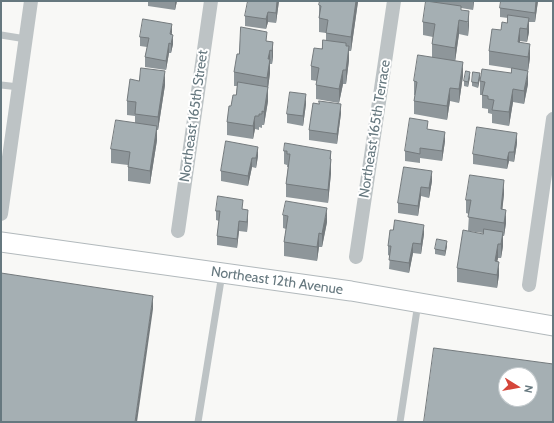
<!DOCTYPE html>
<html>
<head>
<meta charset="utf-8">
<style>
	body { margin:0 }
	#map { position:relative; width:554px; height:423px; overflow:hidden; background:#f8f8f6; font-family:Cabin,sans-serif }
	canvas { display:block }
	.frame { position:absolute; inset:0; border:2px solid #66787f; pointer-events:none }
	.north { position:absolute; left:498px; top:367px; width:40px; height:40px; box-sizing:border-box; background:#fff; border:1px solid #c2c9cc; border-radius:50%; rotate:101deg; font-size:11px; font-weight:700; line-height:16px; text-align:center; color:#66787f }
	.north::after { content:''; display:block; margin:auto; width:14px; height:18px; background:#d5463a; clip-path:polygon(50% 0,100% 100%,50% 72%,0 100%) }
</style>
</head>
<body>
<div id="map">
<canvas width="554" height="423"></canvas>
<div class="frame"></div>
<div class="north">N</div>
</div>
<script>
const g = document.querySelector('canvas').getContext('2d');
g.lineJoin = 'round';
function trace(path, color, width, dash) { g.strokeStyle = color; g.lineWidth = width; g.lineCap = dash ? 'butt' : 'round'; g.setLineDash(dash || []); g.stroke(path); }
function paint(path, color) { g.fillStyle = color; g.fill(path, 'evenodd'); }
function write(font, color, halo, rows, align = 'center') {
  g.font = font + ' Cabin,sans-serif'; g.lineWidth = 4; g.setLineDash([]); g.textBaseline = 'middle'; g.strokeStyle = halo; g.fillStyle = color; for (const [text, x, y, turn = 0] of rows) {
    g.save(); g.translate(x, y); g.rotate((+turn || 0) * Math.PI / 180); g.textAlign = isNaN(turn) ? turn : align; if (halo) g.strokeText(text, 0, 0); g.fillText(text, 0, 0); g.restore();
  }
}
const lane = new Path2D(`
	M 1,35 L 26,39
	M 1,85 L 19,87
	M 198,422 L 222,274
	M 400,422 L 418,303`);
const street = new Path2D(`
	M 1,214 L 31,1
	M 178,231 L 211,1
	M 356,257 L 394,1
	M 529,285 L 553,119`);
const secondary = new Path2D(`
	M 1,242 L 351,291 L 553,326`);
const wall = new Path2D(`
	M 148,1 L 177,1 L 175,10 L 148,6 Z
	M 279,1 L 276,23 L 268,22 L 266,29 L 245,26 L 245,16 Z
	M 358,1 L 351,51 L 349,51 L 349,60 L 346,84 L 343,84 L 339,103 L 316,99 L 316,85 L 317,81 L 311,80 L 311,66 L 326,41 L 326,33 L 319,32 L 319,5 Z
	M 432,1 L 474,1 L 473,10 L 461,8 L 461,10 L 469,25 L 468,36 L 459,34 L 455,61 L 463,76 L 459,103 L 450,101 L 447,120 L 414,114 L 414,101 L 415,95 L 414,95 L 414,81 L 432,57 L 432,44 L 433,37 L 423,35 L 423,22 Z
	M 538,1 L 535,22 L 529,22 L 529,32 L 527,42 L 520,41 L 520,43 L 530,58 L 528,71 L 489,65 L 489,51 L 507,23 L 508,18 L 500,17 L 500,8 Z
	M 172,34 L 173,44 L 171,53 L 169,53 L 166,70 L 145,67 L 145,57 L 147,47 L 140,46 L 140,37 Z
	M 267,41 L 273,42 L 273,56 L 272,64 L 270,64 L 270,73 L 268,88 L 268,101 L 264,125 L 262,125 L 262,128 L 259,127 L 259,130 L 255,129 L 253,139 L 227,135 L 227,122 L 231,106 L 236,95 L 237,86 L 234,86 L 234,72 L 239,54 Z
	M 470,77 L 468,87 L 464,86 L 464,81 Z
	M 480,78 L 478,88 L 472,86 L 472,82 Z
	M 480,81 L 528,84 L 524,104 L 513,102 L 509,126 L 492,123 L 492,114 L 488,113 L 488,109 L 482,108 L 482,95 L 480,95 Z
	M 165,85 L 158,130 L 157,130 L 157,140 L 150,184 L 128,181 L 128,165 L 111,163 L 111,149 L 135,123 L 135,116 L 127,115 L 127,101 Z
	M 306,104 L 303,126 L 287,123 L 287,114 Z
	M 319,104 L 341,113 L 337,144 L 309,140 L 309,130 Z
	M 428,129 L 445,141 L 442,161 L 420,158 L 420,163 L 405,161 L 405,151 Z
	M 226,141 L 258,156 L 256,168 L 252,167 L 248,186 L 221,181 L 221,171 Z
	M 517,143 L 514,162 L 509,161 L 507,169 L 473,164 L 473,154 Z
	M 284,151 L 331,151 L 331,173 L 328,203 L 286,197 L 286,184 L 288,167 L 287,167 L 287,165 L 284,164 Z
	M 404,167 L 432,181 L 429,198 L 421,196 L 418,216 L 398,213 L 398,203 Z
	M 504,194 L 502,209 L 506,223 L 504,236 L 503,236 L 503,246 L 501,258 L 498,258 L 497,261 L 499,275 L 497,288 L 457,282 L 457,268 L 483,233 L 468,231 L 469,214 L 466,213 L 466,200 Z
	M 243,209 L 248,219 L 247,232 L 239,231 L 237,248 L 217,245 L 217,236 L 219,221 L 216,220 L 216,211 Z
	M 283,215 L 327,222 L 322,247 L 319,247 L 317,261 L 284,256 L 284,242 L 286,229 L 283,228 Z
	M 424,234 L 421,254 L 413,253 L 409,273 L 389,269 L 390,256 L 388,255 L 388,246 Z
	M 447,246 L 445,256 L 435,254 L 435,249 Z`);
const shadedWall = new Path2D(`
	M 175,1 L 177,1 L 175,10 Z
	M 277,1 L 279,1 L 276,23 L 276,13 Z
	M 356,1 L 358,1 L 358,2 L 351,51 L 351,37 Z
	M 473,1 L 474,1 L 473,10 Z
	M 536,1 L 538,1 L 535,22 L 535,13 Z
	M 469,11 L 469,25 L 468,36 L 468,22 Z
	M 268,12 L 268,22 L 266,29 L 266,19 Z
	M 529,18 L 529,32 L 527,42 L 527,29 Z
	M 459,20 L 459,34 L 455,62 L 455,48 Z
	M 172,24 L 172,33 L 170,44 L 170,34 Z
	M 520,28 L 520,41 L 518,56 L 518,42 Z
	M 173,35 L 173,44 L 171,53 L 171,44 Z
	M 273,42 L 273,56 L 272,64 L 272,51 Z
	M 169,43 L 169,53 L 166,70 L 166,61 Z
	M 530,44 L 530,58 L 528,71 L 528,57 Z
	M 349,46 L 349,60 L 346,84 L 346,70 Z
	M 270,50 L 270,73 L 268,88 L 268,101 L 264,125 L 264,112 L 267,90 L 268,59 Z
	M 463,62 L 463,76 L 459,103 L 459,89 Z
	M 343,70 L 343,84 L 339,103 L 339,89 Z
	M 165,71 L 165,85 L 158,130 L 158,117 Z
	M 528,71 L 528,84 L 524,104 L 524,91 Z
	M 470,72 L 470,77 L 468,87 L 468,82 Z
	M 480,73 L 480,78 L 478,88 L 478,83 Z
	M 450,88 L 450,101 L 447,120 L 447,106 Z
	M 513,89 L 513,102 L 509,126 L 509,112 Z
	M 306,94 L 306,104 L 303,126 L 303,116 Z
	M 341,104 L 341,113 L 337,144 L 337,134 Z
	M 255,116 L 255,129 L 253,139 L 253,126 Z
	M 157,126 L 157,140 L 150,184 L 150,171 Z
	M 445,132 L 445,141 L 442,161 L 442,151 Z
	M 517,133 L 517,143 L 514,162 L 514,152 Z
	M 258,147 L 258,156 L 256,168 L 256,158 Z
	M 331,151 L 331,173 L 328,203 L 328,190 Z
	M 509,152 L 509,161 L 507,169 L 507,160 Z
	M 252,158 L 252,167 L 248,186 L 248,176 Z
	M 432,171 L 432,181 L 429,198 L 429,188 Z
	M 504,180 L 504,194 L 501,223 L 501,209 Z
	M 421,187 L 421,196 L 418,216 L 418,206 Z
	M 327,208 L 327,222 L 322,247 L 322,234 Z
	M 248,210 L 248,219 L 247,232 L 247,222 Z
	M 506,210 L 506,223 L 504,236 L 504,223 Z
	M 239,221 L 239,231 L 237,248 L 237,239 Z
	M 424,225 L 424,234 L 421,254 L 421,244 Z
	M 503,232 L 503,246 L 501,258 L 501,244 Z
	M 319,233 L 319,247 L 317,261 L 317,247 Z
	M 447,241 L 447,246 L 445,256 L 445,251 Z
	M 413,243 L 413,253 L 409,273 L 409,263 Z
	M 498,244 L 498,258 L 495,275 L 495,261 Z
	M 499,262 L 499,275 L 497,288 L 497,275 Z
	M 153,296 L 153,309 L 137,422 L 135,422 Z`);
const building = new Path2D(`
	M 248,1 L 277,1 L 276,13 L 268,12 L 266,19 L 245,16 Z
	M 320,1 L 356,1 L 351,37 L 326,33 L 328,20 L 319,18 L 321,6 L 319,5 Z
	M 426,1 L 461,6 L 461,10 L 469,11 L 468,22 L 459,20 L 455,48 L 432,44 L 435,24 L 423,22 Z
	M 501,1 L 536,1 L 535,13 L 500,8 Z
	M 508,15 L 529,18 L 527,29 L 520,28 L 518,42 L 530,44 L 528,57 L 489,51 L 492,29 L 501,30 L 502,22 L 507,23 Z
	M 143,19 L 172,24 L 170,34 L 173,35 L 171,44 L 169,43 L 166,61 L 145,57 L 149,38 L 140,37 Z
	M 241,27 L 267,32 L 266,41 L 273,42 L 272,51 L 270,50 L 268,59 L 270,59 L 267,78 L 234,72 L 237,54 L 239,54 Z
	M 323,40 L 346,43 L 346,46 L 349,46 L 346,70 L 343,70 L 339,89 L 316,85 L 319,68 L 311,66 L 314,48 L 322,49 Z
	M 418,55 L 463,62 L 459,89 L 450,88 L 447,106 L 414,101 L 417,82 L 414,81 Z
	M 141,68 L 165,71 L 158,117 L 135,114 L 136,102 L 127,101 L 130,79 L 139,81 Z
	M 512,68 L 528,71 L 524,91 L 513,89 L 509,112 L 492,110 L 494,100 L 488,99 L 488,96 L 482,95 L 485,82 L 480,81 L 482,69 L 511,73 Z
	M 466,71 L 470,72 L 468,82 L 464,81 Z
	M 473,72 L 480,73 L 478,83 L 472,82 Z
	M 238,82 L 268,87 L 264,112 L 262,111 L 262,114 L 259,114 L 259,116 L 255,116 L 253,126 L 227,122 L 229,106 L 231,106 L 233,95 L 236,95 Z
	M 290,92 L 306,94 L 303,116 L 287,114 Z
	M 319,101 L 341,104 L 337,134 L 309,130 L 313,103 L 319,104 Z
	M 410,118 L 428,121 L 427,129 L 445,132 L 442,151 L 420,148 L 420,154 L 405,151 Z
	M 116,120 L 157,126 L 150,171 L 128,167 L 130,152 L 111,149 Z
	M 477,127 L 517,133 L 514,152 L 509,152 L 507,160 L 473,154 Z
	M 226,141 L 258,147 L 256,158 L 252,158 L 248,176 L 221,171 Z
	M 285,143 L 331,151 L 330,159 L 331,159 L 328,190 L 286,184 L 290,154 L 287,154 L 287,151 L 284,151 Z
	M 404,167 L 432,171 L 429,188 L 421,187 L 418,206 L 398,203 Z
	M 470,175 L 504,180 L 501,209 L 506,210 L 504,223 L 468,217 L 471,200 L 466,200 Z
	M 218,196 L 243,200 L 242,209 L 248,210 L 247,222 L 239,221 L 237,239 L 217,236 L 220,211 L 216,211 Z
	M 286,201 L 327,208 L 322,234 L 319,233 L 317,247 L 284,242 L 288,216 L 283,215 Z
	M 395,220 L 424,225 L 421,244 L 413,243 L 409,263 L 389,260 L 391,246 L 388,246 L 390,230 L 393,230 Z
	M 484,229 L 503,232 L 501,244 L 498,244 L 495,261 L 499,262 L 497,275 L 457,268 L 463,230 L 483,234 Z
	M 437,239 L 447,241 L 445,251 L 435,249 Z
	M 1,273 L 153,296 L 135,422 L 1,422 Z
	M 434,348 L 553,364 L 553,422 L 424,422 ZM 506,375 L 530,375 L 530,399 L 506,399 Z`);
const streetNames = [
	["Northeast 165th Street",194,116,-82],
	["Northeast 165th Terrace",375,129,-81],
	["Northeast 12th Avenue",277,281,8]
];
trace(secondary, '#b2b9bc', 21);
trace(lane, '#bdc3c5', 7);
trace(street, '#bdc3c5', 14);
trace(secondary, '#fff', 19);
paint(wall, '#8e969a');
paint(shadedWall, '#747a7d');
paint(building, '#a5afb3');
trace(building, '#747a7d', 1);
write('14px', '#66787f', '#fff', streetNames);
</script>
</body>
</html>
